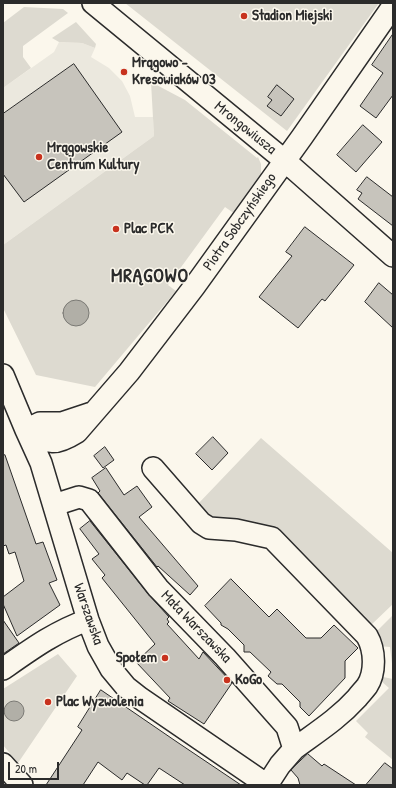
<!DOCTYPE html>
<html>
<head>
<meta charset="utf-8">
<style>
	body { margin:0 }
	#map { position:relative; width:396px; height:788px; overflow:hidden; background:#fbf7ec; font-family:"Patrick Hand",sans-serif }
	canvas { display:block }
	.frame { position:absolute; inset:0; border:4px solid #2b2b2b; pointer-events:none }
	.scale { position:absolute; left:8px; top:762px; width:51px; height:18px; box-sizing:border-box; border:2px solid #2b2b2b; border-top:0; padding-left:5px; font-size:12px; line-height:14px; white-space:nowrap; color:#2b2b2b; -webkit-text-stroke:3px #fbf7ec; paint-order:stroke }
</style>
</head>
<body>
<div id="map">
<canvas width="396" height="788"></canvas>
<div class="frame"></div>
<div class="scale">20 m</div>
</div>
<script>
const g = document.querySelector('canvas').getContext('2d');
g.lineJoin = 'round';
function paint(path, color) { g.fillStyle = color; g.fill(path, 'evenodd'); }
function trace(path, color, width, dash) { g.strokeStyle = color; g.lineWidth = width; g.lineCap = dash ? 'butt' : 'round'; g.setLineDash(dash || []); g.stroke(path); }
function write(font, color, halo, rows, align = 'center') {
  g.font = font + ' "Patrick Hand",sans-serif'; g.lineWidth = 3; g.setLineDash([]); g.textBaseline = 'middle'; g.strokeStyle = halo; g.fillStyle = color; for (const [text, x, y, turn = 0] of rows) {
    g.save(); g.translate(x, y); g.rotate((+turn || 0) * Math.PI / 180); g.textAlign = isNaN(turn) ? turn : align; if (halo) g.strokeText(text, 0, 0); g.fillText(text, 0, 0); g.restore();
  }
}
const built = new Path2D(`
	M 59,42 L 82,43 L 95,48 L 91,57 L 109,68 L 122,81 L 130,96 L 135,117 L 153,117 L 154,136 L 3,245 L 3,88 L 54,52 Z`);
const green = new Path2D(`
	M 125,3 L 379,3 L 287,131 Z
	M 24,7 L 63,9 L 68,13 L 23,46 L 23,57 L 31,68 L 3,88 L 3,23 Z
	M 76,22 L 96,44 L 95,48 L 82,43 L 59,42 L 52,38 Z
	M 151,82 L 185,100 L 257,158 L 258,157 L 261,164 L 261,179 L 235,214 L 225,207 L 168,285 L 176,291 L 95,387 L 36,375 L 3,308 L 3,245 L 154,136 Z
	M 261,438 L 393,553 L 393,604 L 370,626 L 276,534 L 213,519 L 197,505 Z
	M 393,615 L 393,672 L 390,647 L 378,646 L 375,633 Z
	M 58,654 L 77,676 L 18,763 L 3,745 L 3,689 Z
	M 383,677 L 393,679 L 393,760 L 365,737 L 368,733 L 356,721 L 389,688 L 381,681 Z`);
const water = new Path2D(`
	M63 313a13 13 0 1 1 26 0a13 13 0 1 1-26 0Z
	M4 711a10 10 0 1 1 20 0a10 10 0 1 1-20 0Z`);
const building = new Path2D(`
	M 393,34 L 393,95 L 376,118 L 360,106 L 383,73 L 372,65 Z
	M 74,64 L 122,132 L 24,202 L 3,174 L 3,114 Z
	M 277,85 L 294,99 L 281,116 L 267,106 L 272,100 L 268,97 Z
	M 363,125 L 382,142 L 356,172 L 337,155 Z
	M 367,177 L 393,197 L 393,226 L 358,199 L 362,193 L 357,190 Z
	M 305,227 L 354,265 L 325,301 L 322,299 L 298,328 L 259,297 L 292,256 L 286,252 Z
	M 379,283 L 393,295 L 393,328 L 365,302 Z
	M 213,437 L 228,453 L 212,470 L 196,454 Z
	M 105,447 L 114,460 L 103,468 L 94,456 Z
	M 5,455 L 36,544 L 43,542 L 57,580 L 49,583 L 60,605 L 17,636 L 3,604 L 3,597 L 24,581 L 15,552 L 9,554 L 6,545 L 3,546 L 3,456 Z
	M 106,468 L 124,495 L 137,486 L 152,507 L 139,517 L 198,586 L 190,595 L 158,566 L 157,567 L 98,493 L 100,491 L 92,478 Z
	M 90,521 L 149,595 L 169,617 L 167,619 L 169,622 L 167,624 L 199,659 L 203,652 L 232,683 L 204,724 L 168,701 L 170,698 L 136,662 L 155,644 L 102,578 L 105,575 L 92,559 L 99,554 L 80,529 Z
	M 231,579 L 269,617 L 277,609 L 306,638 L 321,638 L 334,625 L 358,648 L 345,661 L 345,678 L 309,716 L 300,707 L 300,702 L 282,684 L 277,684 L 268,676 L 271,672 L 250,652 L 244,652 L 244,645 L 228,629 L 221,625 L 221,623 L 205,606 Z
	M 3,620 L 19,643 L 3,654 Z
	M 101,690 L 177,742 L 241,785 L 185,785 L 159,768 L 147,785 L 145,785 L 127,773 L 122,780 L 98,762 L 83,785 L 46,785 L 82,730 L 78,727 Z
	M 308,754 L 322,766 L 324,764 L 356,785 L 300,785 L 298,778 L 291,770 Z
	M 385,763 L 393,769 L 393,785 L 366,785 Z`);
const minor = new Path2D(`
	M 93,3 L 284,160 L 393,256
	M 3,375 L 26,430 L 41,463 L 88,620 L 98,646 L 111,669 L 126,687 L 140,698 L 267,785
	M 26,430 C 49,443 53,447 77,432 L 129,372 L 194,287 L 302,137 L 393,6
	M 26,430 L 40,423 L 62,423 L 92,413
	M 153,468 L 201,523 L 209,528 L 236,530 L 272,538 L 367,636 C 375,650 376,672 367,686 C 364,690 360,694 357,698 C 338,719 317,732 294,749
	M 54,505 L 79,497 L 89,500 L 158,588 L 225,657 L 287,727 L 294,749 L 280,765 L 267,785
	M 3,669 C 30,650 56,631 88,620
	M 3,764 L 22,785`);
const markers = [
	[244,16,4,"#c8321e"],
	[124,72,4,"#c8321e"],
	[39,157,4,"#c8321e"],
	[116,229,4,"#c8321e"],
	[165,658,4,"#c8321e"],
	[227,680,4,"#c8321e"],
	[48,702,4,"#c8321e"]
];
const poiNames = [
	["Stadion Miejski",252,16],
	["Mrągowo -",132,63],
	["Kresowiaków 03",132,80],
	["Mrągowskie",47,148],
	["Centrum Kultury",47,165],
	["Plac PCK",124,229],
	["Społem",157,658,"right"],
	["KoGo",235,680],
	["Plac Wyzwolenia",56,702]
];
const streetNames = [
	["Mrongowiusza",245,128,39],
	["Piotra Sobczyńskiego",240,222,-55],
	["Warszawska",88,614,71],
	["Mała Warszawska",196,627,46]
];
const districtNames = [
	["MRĄGOWO",150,277]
];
paint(built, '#ebe8de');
paint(green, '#dddad0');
paint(water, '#b1afa7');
trace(water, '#7b7a75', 1);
paint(building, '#c7c4bc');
trace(building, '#2b2b2b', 1);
trace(minor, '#2b2b2b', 24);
trace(minor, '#fbf7ec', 21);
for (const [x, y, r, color] of markers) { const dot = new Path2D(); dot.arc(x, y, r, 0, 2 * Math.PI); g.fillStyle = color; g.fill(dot); trace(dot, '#fbf7ec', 1.5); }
write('bold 15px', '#2b2b2b', '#fbf7ec', poiNames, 'left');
write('15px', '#2b2b2b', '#fbf7ec', streetNames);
g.letterSpacing = '1px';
write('bold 19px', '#2b2b2b', '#fbf7ec', districtNames);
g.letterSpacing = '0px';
</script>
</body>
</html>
